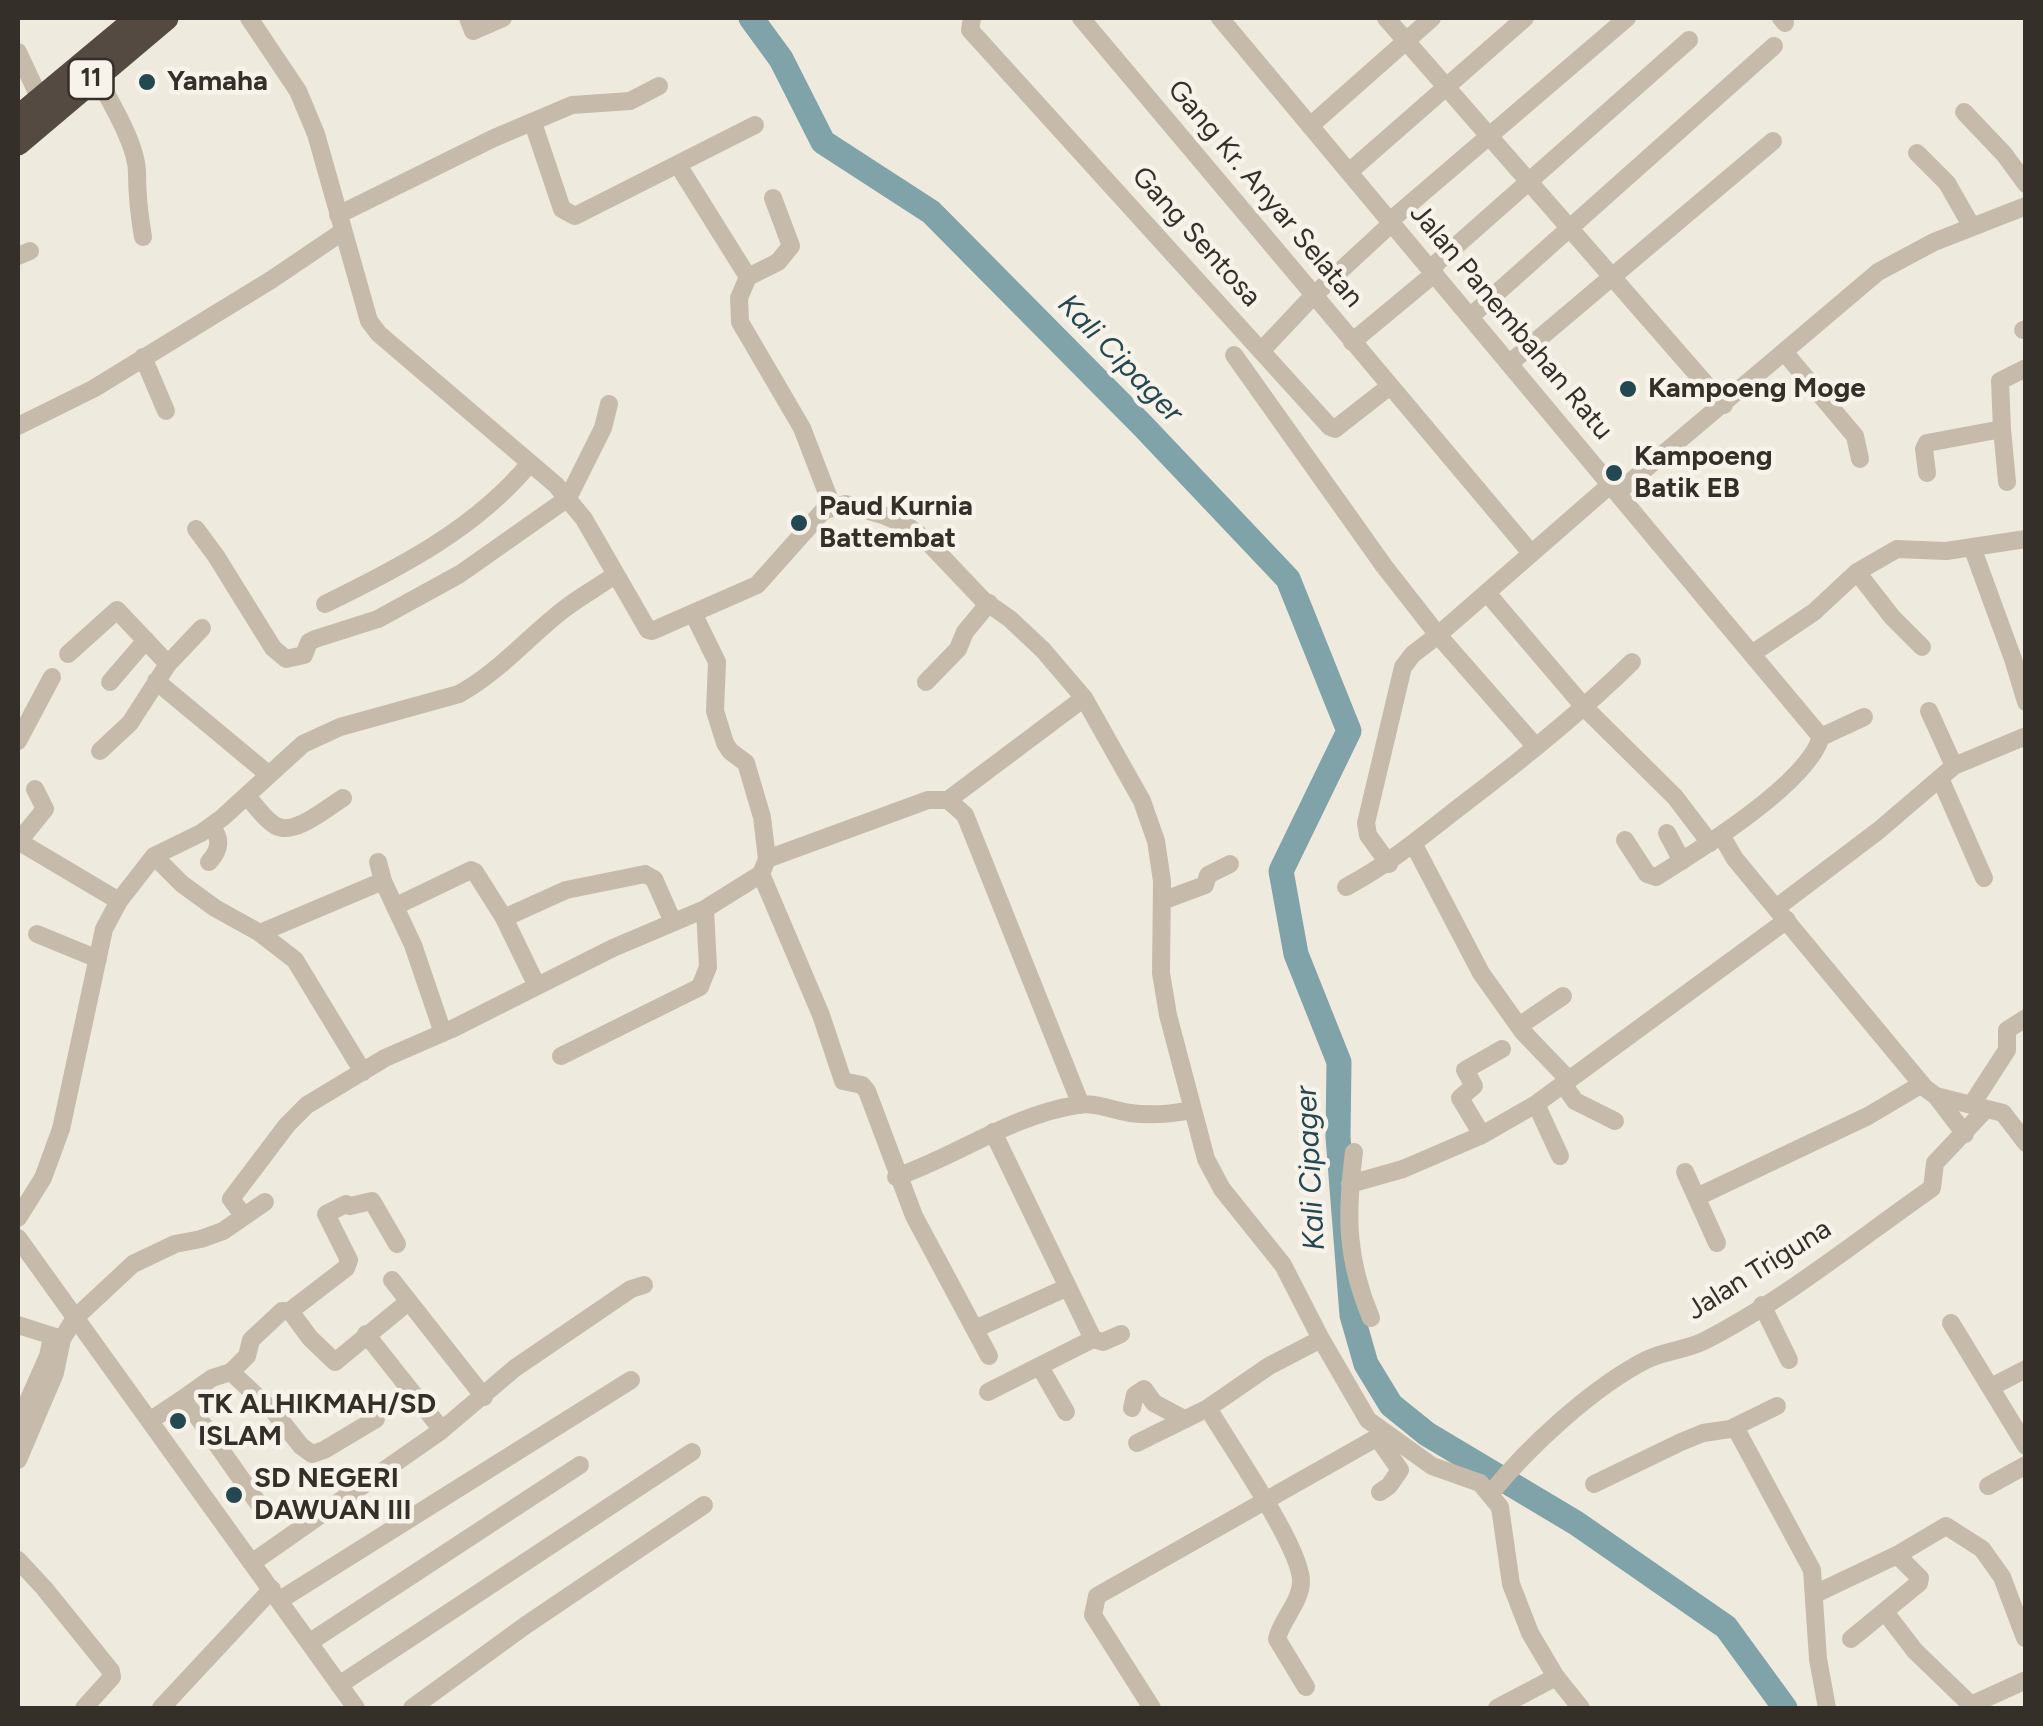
<!DOCTYPE html>
<html>
<head>
<meta charset="utf-8">
<style>
	body { margin:0 }
	#map { position:relative; width:2043px; height:1726px; overflow:hidden; background:#efeade; font-family:Figtree,sans-serif }
	canvas { display:block }
	.frame { position:absolute; inset:0; border:20px solid #352f29; pointer-events:none }
</style>
</head>
<body>
<div id="map">
<canvas width="2043" height="1726"></canvas>
<div class="frame"></div>
</div>
<script>
const g = document.querySelector('canvas').getContext('2d');
g.lineJoin = 'round';
function trace(path, color, width, dash) { g.strokeStyle = color; g.lineWidth = width; g.lineCap = dash ? 'butt' : 'round'; g.setLineDash(dash || []); g.stroke(path); }
function write(font, color, halo, rows, align = 'center') {
  g.font = font + ' Figtree,sans-serif'; g.lineWidth = 9; g.setLineDash([]); g.textBaseline = 'middle'; g.strokeStyle = halo; g.fillStyle = color; for (const [text, x, y, turn = 0] of rows) {
    g.save(); g.translate(x, y); g.rotate((+turn || 0) * Math.PI / 180); g.textAlign = isNaN(turn) ? turn : align; if (halo) g.strokeText(text, 0, 0); g.fillText(text, 0, 0); g.restore();
  }
}
const river = new Path2D(`
	M 751,18 L 781,59 L 823,142 L 931,212 L 1143,426 L 1288,579 L 1349,731 L 1281,871 L 1296,954 L 1339,1062 L 1338,1137 L 1352,1315 L 1366,1364 L 1391,1405 L 1427,1434 L 1576,1523 L 1726,1627 L 1785,1708`);
const minor = new Path2D(`
	M 249,18 L 298,91 L 316,134 L 369,321 L 379,334 L 556,485 L 584,519 L 648,630 L 652,631 L 757,585 L 823,511 L 845,504 L 883,515 L 906,525 L 926,540 L 983,600 L 1010,619 L 1043,650 L 1084,698 L 1142,801 L 1156,841 L 1162,881 L 1161,973 L 1168,1015 L 1206,1159 L 1222,1189 L 1283,1265 L 1321,1339 L 1368,1420 L 1432,1466 L 1480,1483 L 1500,1507 L 1511,1584 L 1530,1633 L 1556,1677 L 1581,1708
	M 468,18 L 473,31 L 503,18
	M 972,18 L 970,30 L 1330,427 L 1335,429 L 1340,425 L 1390,386
	M 1081,18 L 1531,553
	M 1220,18 L 1821,737 C 1807,784 1698,851 1656,877 L 1647,874 L 1625,840
	M 1386,18 L 1724,405
	M 1781,18 L 1785,23
	M 18,52 L 40,99
	M 96,75 C 109,100 137,144 137,173 C 137,194 139,214 143,237
	M 1964,112 L 2004,154 L 2026,184
	M 533,123 L 562,209 L 575,216 L 755,125
	M 1310,126 L 1432,18
	M 1917,153 L 1947,183 L 1972,227
	M 678,165 L 748,277
	M 1349,172 L 1525,18
	M 773,198 L 791,246 L 778,262 L 748,277 L 739,298 L 740,322 L 802,428 L 832,506
	M 338,215 L 494,138 L 572,105 L 630,101 L 659,86
	M 1391,220 L 1627,18
	M 18,256 L 30,251
	M 1431,268 L 1689,40
	M 1471,316 L 1774,46
	M 2023,330 L 2026,329
	M 1352,342 L 1435,273
	M 1262,350 L 1313,296 L 1393,222
	M 1785,353 L 1855,436 L 1860,459
	M 1234,355 L 1384,566 L 1438,635 L 1610,485
	M 143,357 L 166,411
	M 1510,363 L 1773,141
	M 18,426 L 93,389 L 271,280 L 342,232
	M 2002,429 L 2007,482
	M 1927,473 L 1924,449 L 1927,443 L 2002,429 L 2000,381 L 2026,368
	M 1617,493 L 1878,272 L 1934,242 L 2026,206
	M 196,529 L 216,556 L 273,648 L 286,659 L 304,655 L 309,642 L 315,639 L 378,619 L 460,574 L 568,498 L 603,428 L 609,404
	M 1972,547 L 2013,659 L 2026,702
	M 1857,572 L 1892,617 L 1922,647
	M 1487,593 L 1585,708 L 1675,797 L 1710,843
	M 325,604 C 399,568 477,528 530,463
	M 1753,653 L 1814,612 L 1857,572 L 1897,549 L 1946,551 L 2026,539
	M 68,654 L 117,610 L 168,664
	M 156,681 L 268,774
	M 110,682 L 146,640
	M 926,682 L 958,649 L 965,632 L 989,603
	M 1929,711 L 1954,766
	M 1821,737 L 1864,717
	M 18,741 L 52,677
	M 100,751 L 130,723 L 168,664 L 202,628
	M 1940,778 L 1984,878
	M 247,796 C 255,805 265,820 276,826 C 295,836 328,807 343,798
	M 948,800 L 965,815 L 1081,1105
	M 1667,833 L 1682,861
	M 1721,835 L 1735,859 L 1925,1088 L 1936,1096 L 2003,1113 L 2026,1143
	M 18,841 L 119,901
	M 19,841 L 45,809 L 35,789
	M 1414,845 L 1481,973 L 1523,1032 L 1569,1080
	M 154,856 L 182,884 L 215,908 L 260,933 L 295,960 L 363,1072
	M 767,859 L 928,800 L 948,800 L 1084,698
	M 209,862 C 220,850 222,839 211,826
	M 378,862 L 383,881 L 413,945 L 443,1033
	M 1389,864 L 1368,835 L 1366,823 L 1403,667 L 1413,654 L 1438,635 L 1536,747
	M 761,874 L 821,1015 L 843,1081 L 862,1085 L 867,1091 L 914,1216 L 989,1356
	M 1346,887 C 1394,861 1423,835 1466,802 C 1524,758 1580,713 1632,662
	M 1162,901 L 1205,885 L 1208,875 L 1230,864
	M 396,906 L 471,870 L 475,872 L 504,918 L 566,890 L 645,874 L 654,879 L 673,922
	M 1776,908 L 1878,831 L 1954,766 L 2026,736
	M 504,918 L 537,986
	M 260,933 L 383,881
	M 37,934 L 98,959
	M 1519,1026 L 1563,996
	M 561,1056 L 700,987 L 708,967 L 705,909
	M 1563,1084 L 1575,1101 L 1615,1121
	M 1936,1096 L 1965,1134
	M 1536,1104 L 1560,1156
	M 1972,1104 L 2007,1050 L 2007,1030 L 2026,1018
	M 993,1132 L 1093,1339
	M 1482,1135 L 1460,1098 L 1474,1086 L 1465,1070 L 1502,1049
	M 1354,1152 C 1346,1215 1346,1258 1371,1318
	M 1685,1172 L 1717,1243
	M 896,1177 C 957,1156 1012,1115 1077,1105 C 1096,1102 1111,1110 1130,1113 C 1151,1116 1171,1114 1192,1110
	M 1350,1184 L 1403,1169 L 1482,1135 L 1536,1104 L 1787,920
	M 1697,1197 L 1868,1116 L 1922,1084
	M 243,1215 L 231,1199 L 287,1125 L 307,1105 L 385,1058 L 454,1028 L 613,948 L 705,909 L 761,874 L 767,859 L 762,817 L 746,763 L 730,751 L 725,743 L 715,711 L 717,662 L 693,613
	M 18,1218 L 43,1178 L 61,1129 L 104,929 L 119,901 L 154,856 L 201,833 L 222,818 L 303,744 L 340,727 L 459,694 C 499,672 527,638 563,610 C 579,597 598,587 615,575
	M 18,1238 L 356,1708
	M 392,1280 L 484,1397
	M 1762,1305 L 1789,1360
	M 290,1311 L 310,1338 L 335,1362 L 408,1302
	M 1951,1323 L 2026,1446
	M 18,1325 L 62,1339
	M 975,1329 L 1068,1287
	M 366,1334 L 442,1430
	M 1040,1367 L 1066,1412
	M 231,1372 L 247,1356 L 251,1340 L 282,1311 L 290,1311 L 346,1268 L 349,1260 L 326,1214 L 346,1204 L 350,1206 L 372,1201 L 397,1244
	M 1991,1387 L 2026,1369
	M 988,1392 L 1093,1339 L 1103,1342 L 1121,1334
	M 181,1400 L 212,1378 L 231,1372 L 275,1413 L 301,1446 L 312,1454 L 324,1450 L 376,1419
	M 1132,1408 L 1135,1395 L 1144,1389 L 1154,1403 L 1184,1419
	M 1208,1408 C 1228,1443 1301,1547 1301,1581 C 1301,1602 1281,1620 1277,1639 L 1306,1687
	M 151,1420 L 181,1400 L 197,1416 L 263,1510
	M 18,1424 L 48,1356 L 51,1342
	M 1735,1427 L 1812,1570 L 1818,1659 L 1827,1708
	M 1377,1437 L 1400,1470 L 1389,1486 L 1380,1492
	M 1137,1443 L 1208,1408 L 1269,1366 L 1321,1339
	M 18,1460 L 55,1373 L 62,1339 L 75,1318 L 133,1264 L 175,1244 L 201,1239 L 223,1231 L 265,1202
	M 1594,1484 L 1681,1442 L 1703,1433 L 1730,1429 L 1777,1406
	M 1988,1486 L 2026,1465
	M 1491,1493 C 1528,1447 1593,1387 1646,1360 C 1664,1351 1686,1350 1704,1341 C 1783,1301 1859,1239 1932,1188 L 1935,1163 L 1986,1109
	M 18,1560 L 44,1588 L 111,1671 L 112,1677 L 84,1708
	M 253,1562 L 442,1430 L 515,1368 L 631,1289 L 644,1285
	M 1815,1594 L 1897,1555 L 1946,1526 L 1982,1549 L 2002,1577 L 2025,1638
	M 280,1600 L 631,1380
	M 1885,1612 L 1915,1651 L 1971,1705 L 2026,1680
	M 1851,1639 L 1919,1583 L 1920,1578 L 1897,1555
	M 310,1642 L 580,1465
	M 339,1685 L 692,1452
	M 161,1708 L 272,1589
	M 412,1708 L 526,1625 L 704,1505
	M 1152,1708 L 1093,1615 L 1097,1596 L 1385,1433
	M 1497,1708 L 1556,1677`);
const highway = new Path2D(`
	M 18,118 L 138,18
	M 18,143 L 166,18`);
const markers = [
	[147,82,10,"#244852"],
	[1628,389,10,"#244852"],
	[1614,473,10,"#244852"],
	[799,523,10,"#244852"],
	[178,1421,10,"#244852"],
	[234,1495,10,"#244852"]
];
const shields = [
	[91,79,45]
];
const shieldNames = [
	["11",91,79]
];
const poiNames = [
	["Yamaha",167,82],
	["Kampoeng Moge",1648,389],
	["Kampoeng",1634,457],
	["Batik EB",1634,489],
	["Paud Kurnia",819,507],
	["Battembat",819,539],
	["TK ALHIKMAH/SD",198,1405],
	["ISLAM",198,1437],
	["SD NEGERI",254,1479],
	["DAWUAN III",254,1511]
];
const streetNames = [
	["Gang Kr. Anyar Selatan",1265,194,50],
	["Gang Sentosa",1196,237,48],
	["Jalan Panembahan Ratu",1511,322,50],
	["Jalan Triguna",1759,1270,-32]
];
const waterNames = [
	["Kali Cipager",1120,359,46],
	["Kali Cipager",1311,1168,-93]
];
trace(river, '#80a2a9', 25);
trace(minor, '#c6bbab', 18);
trace(highway, '#554a42', 25);
for (const [x, y, r, color] of markers) { const dot = new Path2D(); dot.arc(x, y, r, 0, 2 * Math.PI); g.fillStyle = color; g.fill(dot); trace(dot, '#f8f3ea', 4); }
for (const [x, y, w] of shields) { const box = new Path2D(); box.roundRect(x - w / 2, y - 20, w, 40, 8); g.fillStyle = '#f8f3ea'; g.fill(box); trace(box, '#352f29', 2.5); }
write('bold 25px', '#352f29', null, shieldNames);
write('bold 28px', '#352f29', '#f8f3ea', poiNames, 'left');
write('28px', '#352f29', '#f8f3ea', streetNames);
write('italic 30px', '#244852', '#f8f3ea', waterNames);
</script>
</body>
</html>
